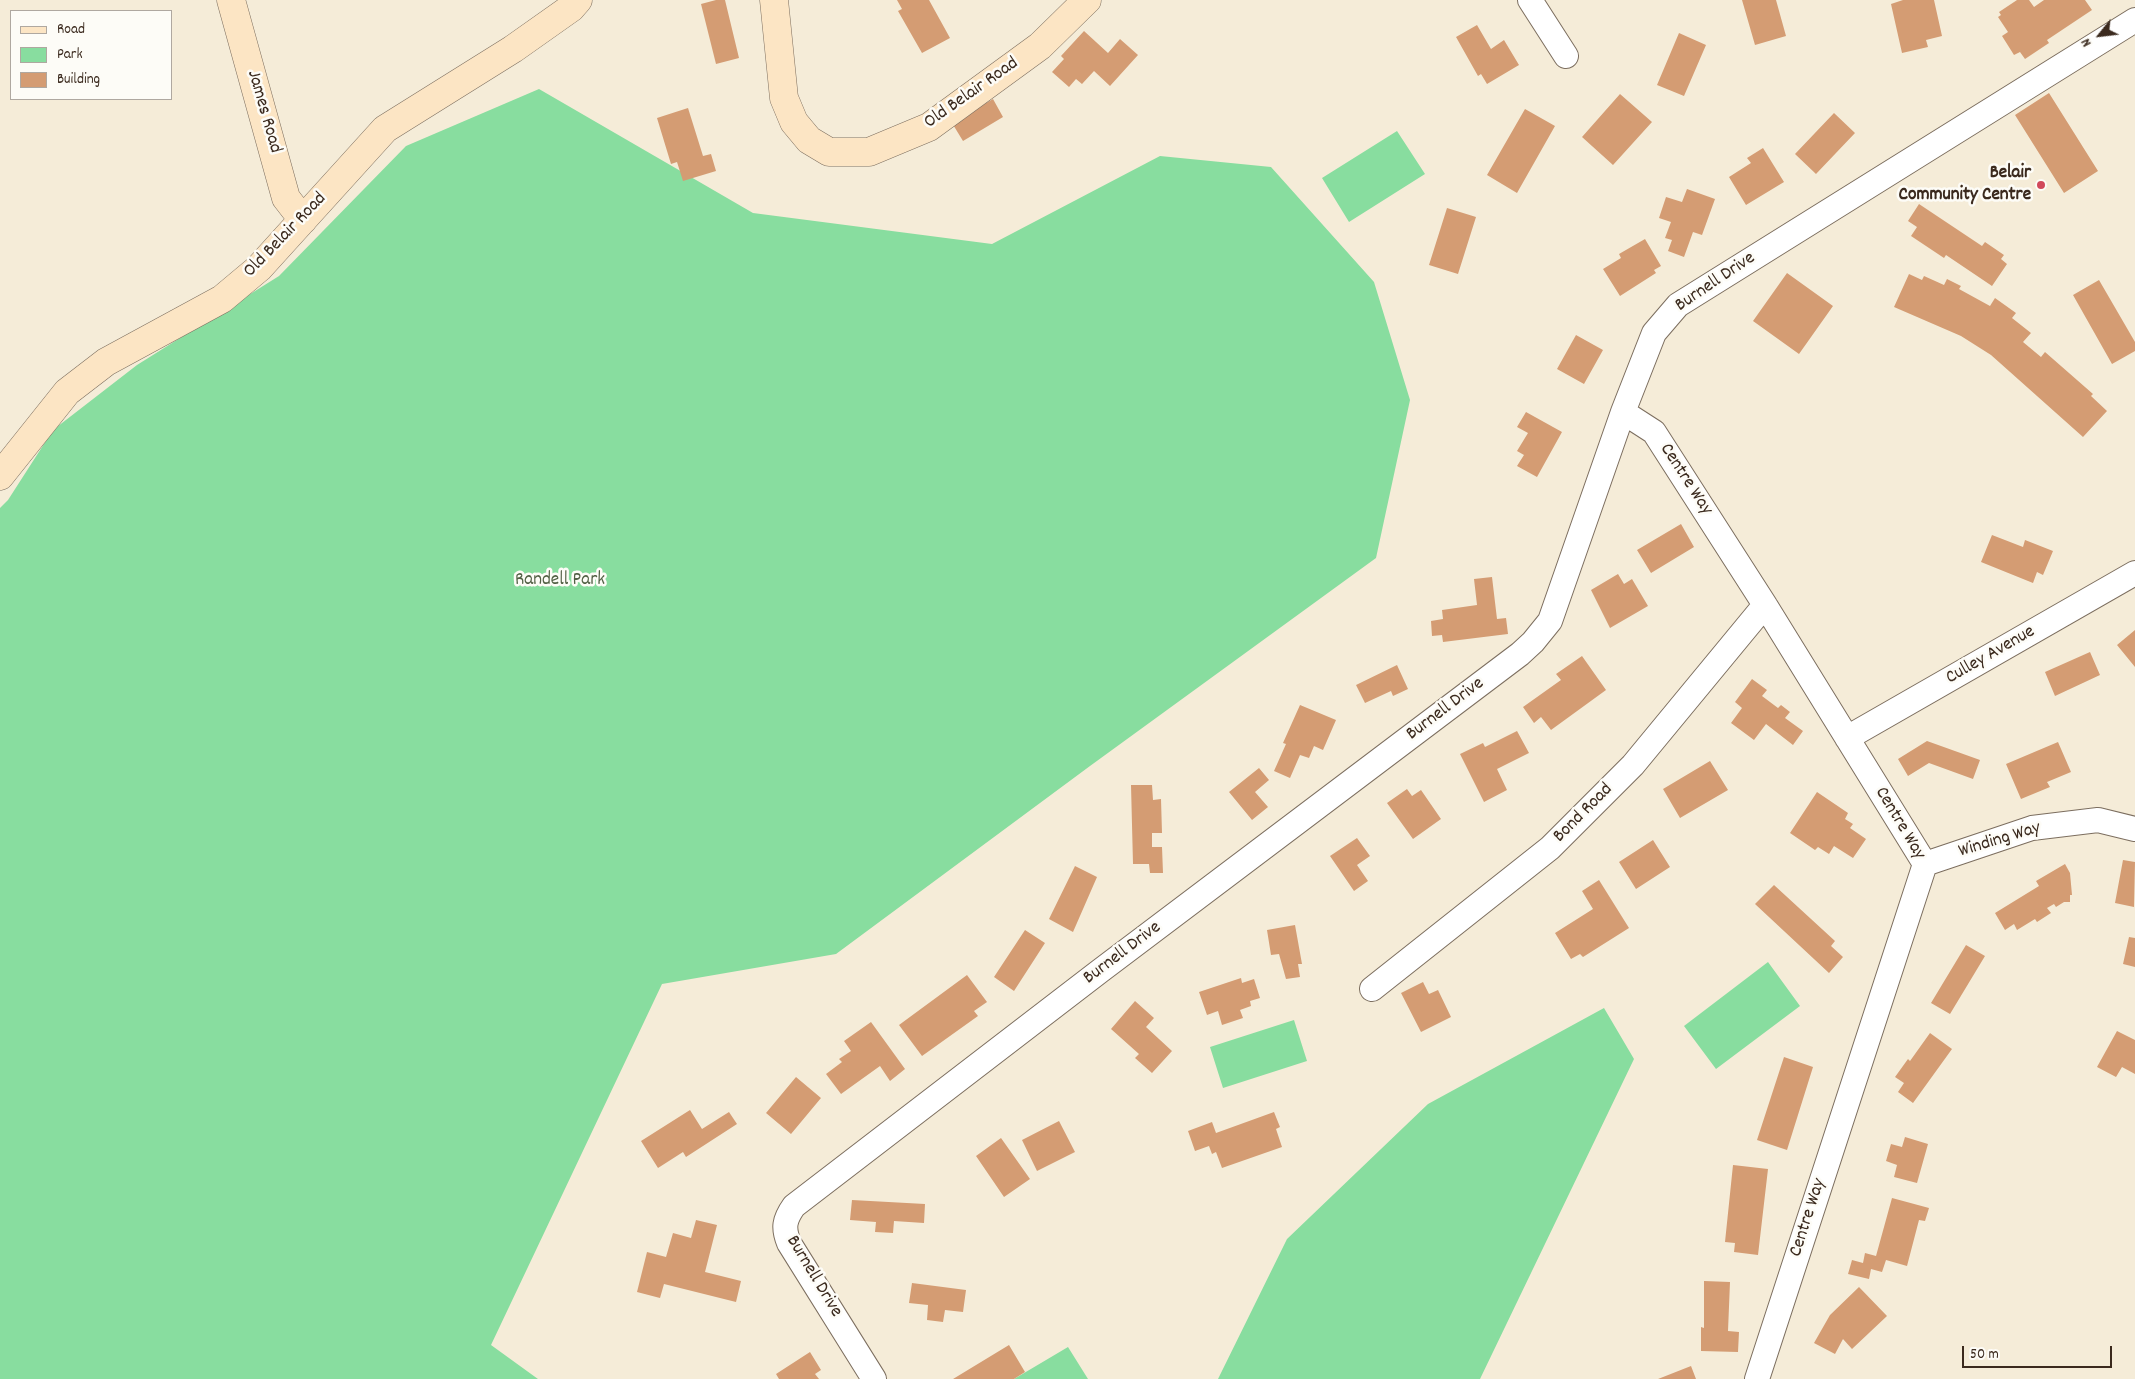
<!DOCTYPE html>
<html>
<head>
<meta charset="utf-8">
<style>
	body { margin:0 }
	#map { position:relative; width:2135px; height:1379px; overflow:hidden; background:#f5ecd8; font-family:Dekko,sans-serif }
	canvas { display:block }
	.legend { position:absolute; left:10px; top:10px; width:162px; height:90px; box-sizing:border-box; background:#fdfcf7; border:1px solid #afa8a0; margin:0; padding:6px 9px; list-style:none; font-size:15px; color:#3b2a1e }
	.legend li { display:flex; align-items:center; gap:10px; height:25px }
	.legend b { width:25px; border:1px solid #afa8a0 }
	.north { position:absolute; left:2075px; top:10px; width:50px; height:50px; -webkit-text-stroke:4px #fdfcf7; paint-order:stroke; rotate:241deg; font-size:14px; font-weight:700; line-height:20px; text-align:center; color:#3b2a1e }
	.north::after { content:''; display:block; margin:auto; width:18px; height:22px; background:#3b2a1e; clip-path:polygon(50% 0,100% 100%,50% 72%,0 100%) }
	.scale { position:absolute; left:1962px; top:1346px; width:150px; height:22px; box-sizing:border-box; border:2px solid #3b2a1e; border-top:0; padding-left:6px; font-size:15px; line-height:18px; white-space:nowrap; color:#3b2a1e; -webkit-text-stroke:4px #fdfcf7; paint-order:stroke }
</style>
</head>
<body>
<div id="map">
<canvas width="2135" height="1379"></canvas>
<ul class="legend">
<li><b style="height:6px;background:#fce5c4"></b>Road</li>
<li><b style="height:14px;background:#88dd9f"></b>Park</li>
<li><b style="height:14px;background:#d49c73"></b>Building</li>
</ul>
<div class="north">N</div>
<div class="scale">50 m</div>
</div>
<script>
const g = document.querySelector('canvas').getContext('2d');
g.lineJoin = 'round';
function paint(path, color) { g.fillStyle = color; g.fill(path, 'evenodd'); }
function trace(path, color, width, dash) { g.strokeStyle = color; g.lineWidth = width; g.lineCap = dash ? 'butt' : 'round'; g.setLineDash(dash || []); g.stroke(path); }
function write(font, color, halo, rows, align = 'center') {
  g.font = font + ' Dekko,sans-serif'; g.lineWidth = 5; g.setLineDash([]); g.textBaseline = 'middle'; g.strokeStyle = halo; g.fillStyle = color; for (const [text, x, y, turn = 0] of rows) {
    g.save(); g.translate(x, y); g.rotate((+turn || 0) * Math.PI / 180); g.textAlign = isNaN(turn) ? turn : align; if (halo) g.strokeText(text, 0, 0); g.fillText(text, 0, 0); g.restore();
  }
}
const green = new Path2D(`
	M 539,89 L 753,213 L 992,244 L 1160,156 L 1271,167 L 1374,282 L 1410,400 L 1376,558 L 1090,766 L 836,954 L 662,984 L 491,1345 L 538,1379 L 0,1379 L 0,508 L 8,500 L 53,430 L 137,365 L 279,276 L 406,146 Z
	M 1397,131 L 1425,174 L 1349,222 L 1322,178 Z
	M 1768,962 L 1800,1006 L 1716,1069 L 1684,1026 Z
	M 1604,1008 L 1634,1059 L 1480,1379 L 1218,1379 L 1287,1239 L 1428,1104 Z
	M 1294,1020 L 1307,1061 L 1223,1088 L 1210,1047 Z
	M 1068,1347 L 1088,1379 L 1014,1379 Z`);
const building = new Path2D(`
	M 716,0 L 725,0 L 739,58 L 716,64 L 701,4 Z
	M 897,0 L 929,0 L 950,38 L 922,53 L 898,11 L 902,9 Z
	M 1742,0 L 1776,0 L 1786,36 L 1755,45 Z
	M 1903,0 L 1934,0 L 1942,36 L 1926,40 L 1928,47 L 1902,53 L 1891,4 Z
	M 2017,0 L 2029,0 L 2034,7 L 2044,0 L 2085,0 L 2092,10 L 2047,40 L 2049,43 L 2025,59 L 2020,52 L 2014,55 L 2002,36 L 2008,32 L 1998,17 L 2001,15 L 1999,12 Z
	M 1477,25 L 1491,49 L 1504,40 L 1519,65 L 1487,84 L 1481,74 L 1478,76 L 1456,37 Z
	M 1084,31 L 1108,53 L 1120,39 L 1138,55 L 1110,86 L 1094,71 L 1082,84 L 1076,79 L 1069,87 L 1052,72 L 1064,59 L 1061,56 Z
	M 1679,33 L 1706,45 L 1684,96 L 1657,85 Z
	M 2049,93 L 2098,171 L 2064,193 L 2015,115 Z
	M 1620,94 L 1652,122 L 1613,165 L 1582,137 Z
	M 993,99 L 1003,117 L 963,141 L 952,123 Z
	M 688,108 L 703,156 L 711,154 L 716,171 L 683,181 L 677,162 L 671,164 L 657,118 Z
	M 1525,109 L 1555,126 L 1517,193 L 1487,175 Z
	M 1834,113 L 1855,133 L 1816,174 L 1795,154 Z
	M 1763,148 L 1784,182 L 1746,205 L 1729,177 L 1751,163 L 1747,158 Z
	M 1687,189 L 1715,199 L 1702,235 L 1693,232 L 1684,257 L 1668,251 L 1672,240 L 1665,238 L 1671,222 L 1659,218 L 1666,197 L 1682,202 Z
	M 1919,204 L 1982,246 L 1985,242 L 2004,255 L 2001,259 L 2007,264 L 1992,286 L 1946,255 L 1944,258 L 1911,236 L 1917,227 L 1908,221 Z
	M 1447,208 L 1476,217 L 1458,274 L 1429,265 Z
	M 1645,239 L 1661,266 L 1654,270 L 1656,273 L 1620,296 L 1603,269 L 1621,258 L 1619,254 Z
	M 1787,273 L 1833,306 L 1799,354 L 1753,321 Z
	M 1909,274 L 1922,280 L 1924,276 L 1944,285 L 1947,279 L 1961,286 L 1959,289 L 1990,306 L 1995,298 L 2016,313 L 2012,318 L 2031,333 L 2023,342 L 2041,357 L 2045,352 L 2093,394 L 2091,396 L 2107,411 L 2083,437 L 1991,355 L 1961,336 L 1894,307 Z
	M 2099,280 L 2135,342 L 2135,351 L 2112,364 L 2073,295 Z
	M 1576,335 L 1603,350 L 1584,384 L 1557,369 Z
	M 1526,412 L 1562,432 L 1537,477 L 1517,466 L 1524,455 L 1517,451 L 1528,433 L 1517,427 Z
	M 1681,524 L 1694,547 L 1651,573 L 1637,550 Z
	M 1992,535 L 2023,547 L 2025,540 L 2053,551 L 2043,575 L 2037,572 L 2033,583 L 1981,562 Z
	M 1618,574 L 1624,584 L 1632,579 L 1648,606 L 1610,628 L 1591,590 Z
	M 1492,577 L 1497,619 L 1506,618 L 1508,634 L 1443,642 L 1442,635 L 1432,636 L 1431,621 L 1443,619 L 1442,610 L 1477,605 L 1474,579 Z
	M 2135,630 L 2135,667 L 2117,645 Z
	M 2090,652 L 2100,675 L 2055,696 L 2045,672 Z
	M 1582,656 L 1606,690 L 1551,730 L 1541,717 L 1534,723 L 1523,707 L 1561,680 L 1556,674 Z
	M 1397,665 L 1408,689 L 1393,696 L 1391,691 L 1365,703 L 1356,685 Z
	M 1752,679 L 1767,690 L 1762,696 L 1778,708 L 1781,705 L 1790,712 L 1785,718 L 1803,731 L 1793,745 L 1766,724 L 1754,740 L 1731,723 L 1742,708 L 1735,702 Z
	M 1300,705 L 1336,720 L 1323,750 L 1314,746 L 1309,758 L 1300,755 L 1290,778 L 1274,771 L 1286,744 L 1283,743 Z
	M 1517,731 L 1529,753 L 1497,769 L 1507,790 L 1484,802 L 1460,754 L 1483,743 L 1485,747 Z
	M 1927,741 L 1980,760 L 1973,779 L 1929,763 L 1908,776 L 1898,759 Z
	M 2058,742 L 2071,772 L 2047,782 L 2050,787 L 2021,799 L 2006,764 Z
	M 1710,761 L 1728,790 L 1680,818 L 1663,789 Z
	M 1259,768 L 1269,780 L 1255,792 L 1268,807 L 1252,820 L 1229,792 Z
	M 1131,785 L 1152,785 L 1153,800 L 1161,799 L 1162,833 L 1152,833 L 1152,847 L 1162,847 L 1163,873 L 1150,873 L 1149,864 L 1133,864 Z
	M 1407,789 L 1412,796 L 1421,790 L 1441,819 L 1413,839 L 1387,803 Z
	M 1817,792 L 1848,813 L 1845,819 L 1853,824 L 1850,828 L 1866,839 L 1853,858 L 1834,846 L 1829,854 L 1818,847 L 1815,850 L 1790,833 Z
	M 1357,838 L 1370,856 L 1357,865 L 1368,881 L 1354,891 L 1330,856 Z
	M 1653,840 L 1670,867 L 1636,889 L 1619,862 Z
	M 2123,860 L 2135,862 L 2134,907 L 2115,903 Z
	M 2065,864 L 2070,873 L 2072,895 L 2070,895 L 2070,902 L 2064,902 L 2056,907 L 2054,904 L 2047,908 L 2051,913 L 2037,922 L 2035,919 L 2017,930 L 2014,924 L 2005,930 L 1995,913 L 2039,886 L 2036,881 Z
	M 1075,866 L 1097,877 L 1073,932 L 1049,919 Z
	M 1599,880 L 1629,928 L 1583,957 L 1580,954 L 1571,959 L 1555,933 L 1593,909 L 1582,891 Z
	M 1774,885 L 1835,941 L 1831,946 L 1843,957 L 1829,973 L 1755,904 Z
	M 1295,925 L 1302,964 L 1298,964 L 1300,977 L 1286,979 L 1279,954 L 1271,955 L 1267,930 Z
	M 1025,930 L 1045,943 L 1014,991 L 994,977 Z
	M 2129,937 L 2135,938 L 2135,967 L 2123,964 Z
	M 1966,945 L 1985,956 L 1950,1014 L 1931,1003 Z
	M 967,975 L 987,1002 L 974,1011 L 978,1016 L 922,1056 L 899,1025 Z
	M 1241,978 L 1242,983 L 1254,979 L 1260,998 L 1250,1001 L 1251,1006 L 1240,1010 L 1243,1018 L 1222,1025 L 1218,1011 L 1207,1015 L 1199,992 Z
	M 1423,982 L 1429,994 L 1438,990 L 1451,1017 L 1421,1032 L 1401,993 Z
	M 1135,1001 L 1154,1018 L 1146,1027 L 1172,1051 L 1152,1073 L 1135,1058 L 1139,1054 L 1111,1029 Z
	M 871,1022 L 905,1069 L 890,1081 L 880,1066 L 841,1094 L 826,1074 L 842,1062 L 839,1059 L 851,1051 L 844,1041 Z
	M 2117,1031 L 2135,1040 L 2135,1074 L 2122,1067 L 2116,1077 L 2097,1067 Z
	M 1930,1033 L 1952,1049 L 1913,1103 L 1898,1092 L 1904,1083 L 1895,1077 L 1908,1059 L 1910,1061 Z
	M 1784,1057 L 1813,1067 L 1787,1150 L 1757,1140 Z
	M 796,1077 L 821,1098 L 791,1134 L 766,1113 Z
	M 690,1110 L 702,1129 L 729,1112 L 737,1124 L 686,1157 L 683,1152 L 658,1168 L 641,1141 Z
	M 1274,1112 L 1280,1127 L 1276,1129 L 1282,1147 L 1222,1168 L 1216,1152 L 1212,1154 L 1209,1146 L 1195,1151 L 1188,1131 L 1212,1122 L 1216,1133 Z
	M 1059,1121 L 1075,1152 L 1037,1171 L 1022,1140 Z
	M 1905,1137 L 1928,1144 L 1917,1183 L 1894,1177 L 1897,1165 L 1886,1161 L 1891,1144 L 1902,1147 Z
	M 1001,1138 L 1030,1179 L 1004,1197 L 976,1156 Z
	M 1733,1165 L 1768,1169 L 1758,1255 L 1734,1252 L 1735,1243 L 1725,1242 Z
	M 1892,1198 L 1929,1208 L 1925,1221 L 1919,1220 L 1907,1266 L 1886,1260 L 1882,1272 L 1871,1269 L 1869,1279 L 1848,1274 L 1852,1260 L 1863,1263 L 1865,1253 L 1876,1256 Z
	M 852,1200 L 925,1204 L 924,1223 L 894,1221 L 893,1233 L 875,1232 L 876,1222 L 850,1220 Z
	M 696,1220 L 717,1225 L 705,1272 L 741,1281 L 736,1302 L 664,1284 L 660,1298 L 637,1292 L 647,1252 L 666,1257 L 673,1233 L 691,1238 Z
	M 1704,1281 L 1730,1282 L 1728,1331 L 1739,1332 L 1738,1352 L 1701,1351 L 1701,1327 L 1704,1328 Z
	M 912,1283 L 966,1290 L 963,1312 L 945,1310 L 943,1322 L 927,1320 L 928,1305 L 909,1303 Z
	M 1859,1287 L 1887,1316 L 1852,1349 L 1843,1339 L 1835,1354 L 1814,1343 L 1830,1315 Z
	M 1009,1345 L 1025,1372 L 1014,1379 L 953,1379 Z
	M 810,1352 L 821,1370 L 815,1374 L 819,1379 L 779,1379 L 776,1374 Z
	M 1691,1366 L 1696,1379 L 1658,1379 Z`);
const street = new Path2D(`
	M 1530,0 L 1566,56
	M 1623,412 L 1654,432 L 1765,605 L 1925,864 L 1757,1379
	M 1847,738 L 2135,573
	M 1925,864 L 2032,828 L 2098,820 L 2135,829
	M 1372,989 L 1550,848 L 1633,765 L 1765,605
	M 874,1379 L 789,1243 C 783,1228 784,1220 794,1206 L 1100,971 L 1520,654 L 1533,642 L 1550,621 L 1623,412 L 1654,333 L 1678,305 L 2135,20`);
const secondary = new Path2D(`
	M 231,0 L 286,198 L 303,220
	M 774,0 L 784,98 L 794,122 L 809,140 L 829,152 L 869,152 L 929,127 L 1040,46 L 1087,0
	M 0,476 L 67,392 L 106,362 L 222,299 L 259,268 L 385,129 L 513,49 L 571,8 L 578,0`);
const markers = [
	[2041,185,5,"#d1495b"]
];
const streetNames = [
	["Old Belair Road",972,94,-35],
	["James Road",263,112,74],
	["Old Belair Road",286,236,-46],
	["Burnell Drive",1716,283,-34],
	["Centre Way",1685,480,57],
	["Culley Avenue",1991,656,-30],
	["Burnell Drive",1446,710,-37],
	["Bond Road",1584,814,-45],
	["Centre Way",1899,824,59],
	["Winding Way",2000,841,-17],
	["Burnell Drive",1123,954,-37],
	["Centre Way",1809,1218,-72],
	["Burnell Drive",813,1277,59]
];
const poiNames = [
	["Belair",2031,174],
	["Community Centre",2031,196]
];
const parkNames = [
	["Randell Park",560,581]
];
paint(green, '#88dd9f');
paint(building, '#d49c73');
trace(street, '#7c6e5f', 26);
trace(secondary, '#7c6e5f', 29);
trace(street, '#fff', 24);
trace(secondary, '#fce5c4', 28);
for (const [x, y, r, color] of markers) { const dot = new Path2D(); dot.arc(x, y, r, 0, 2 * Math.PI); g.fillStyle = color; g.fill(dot); trace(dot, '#fdfcf7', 2); }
write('19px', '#3b2a1e', '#fdfcf7', streetNames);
write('bold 19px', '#3b2a1e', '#fdfcf7', poiNames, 'right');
write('19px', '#526045', '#fdfcf7', parkNames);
</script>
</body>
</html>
